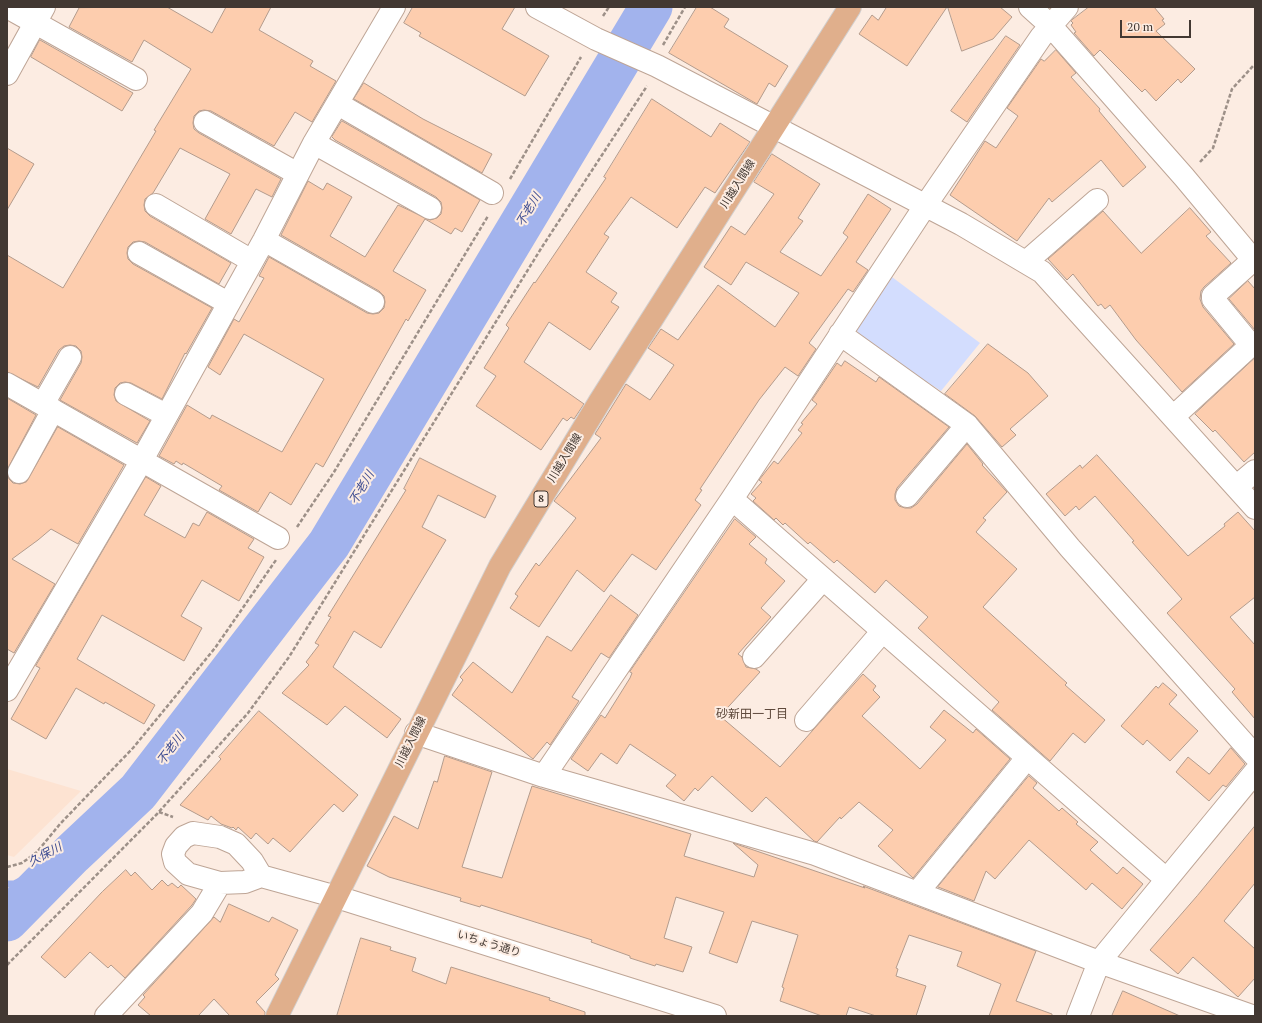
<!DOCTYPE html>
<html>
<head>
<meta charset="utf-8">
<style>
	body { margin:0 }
	#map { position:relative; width:1262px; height:1023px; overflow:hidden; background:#fcece2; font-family:"PT Serif",serif }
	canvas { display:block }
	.frame { position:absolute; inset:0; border:8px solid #423832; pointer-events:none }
	.scale { position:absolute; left:1120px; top:20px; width:71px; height:18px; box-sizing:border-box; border:2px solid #423832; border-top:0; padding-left:5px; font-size:12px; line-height:14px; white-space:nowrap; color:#423832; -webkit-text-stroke:3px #fcece2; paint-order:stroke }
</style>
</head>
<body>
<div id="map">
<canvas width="1262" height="1023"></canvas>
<div class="frame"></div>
<div class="scale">20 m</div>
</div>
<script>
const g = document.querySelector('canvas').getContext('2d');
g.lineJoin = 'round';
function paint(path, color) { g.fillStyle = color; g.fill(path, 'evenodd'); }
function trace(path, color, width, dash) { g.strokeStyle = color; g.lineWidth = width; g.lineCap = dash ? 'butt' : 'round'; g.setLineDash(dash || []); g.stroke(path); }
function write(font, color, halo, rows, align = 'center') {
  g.font = font + ' "PT Serif","Noto Sans JP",serif'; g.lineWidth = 4; g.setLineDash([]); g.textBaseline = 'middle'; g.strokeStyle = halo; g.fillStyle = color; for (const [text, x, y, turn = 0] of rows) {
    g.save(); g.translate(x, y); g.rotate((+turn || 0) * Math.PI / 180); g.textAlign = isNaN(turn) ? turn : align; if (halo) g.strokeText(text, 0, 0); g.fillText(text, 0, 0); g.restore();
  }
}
const built = new Path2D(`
	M 7,769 L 81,791 L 14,857 L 7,855 Z`);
const green = new Path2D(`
	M 892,277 L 980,343 L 941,391 L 860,339 L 857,330 Z`);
const stream = new Path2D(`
	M 7,884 L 14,884 L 72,854`);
const river = new Path2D(`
	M 7,920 L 72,854 L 138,792 L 329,544 L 651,7`);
const building = new Path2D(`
	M 167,7 L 212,33 L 226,7 L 271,7 L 259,30 L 313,61 L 310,66 L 336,81 L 312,122 L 295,112 L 274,146 L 211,111 L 204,110 L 199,111 L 194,116 L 193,123 L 194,129 L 199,133 L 281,179 L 272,197 L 256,189 L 231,234 L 205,219 L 230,174 L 180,148 L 153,193 L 145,199 L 144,205 L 145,211 L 150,216 L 231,263 L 219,284 L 145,242 L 139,241 L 133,242 L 128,247 L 127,253 L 128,259 L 133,264 L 212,308 L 186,354 L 185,353 L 162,399 L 131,383 L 125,382 L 120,383 L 115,388 L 114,395 L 116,401 L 150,421 L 137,443 L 60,400 L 81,363 L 82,357 L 81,351 L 76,346 L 70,345 L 64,346 L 59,350 L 38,387 L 7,372 L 7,255 L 63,288 L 156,131 L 154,130 L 191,69 L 144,40 L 132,62 L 69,27 L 79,8 Z
	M 413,7 L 515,7 L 502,29 L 549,56 L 525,96 L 419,36 L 421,33 L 404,23 Z
	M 697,7 L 710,7 L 729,19 L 724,27 L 788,66 L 775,87 L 769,83 L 757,104 L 669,53 Z
	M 887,7 L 947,7 L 907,66 L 859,34 L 872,15 L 878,20 Z
	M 948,7 L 1000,7 L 1012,17 L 993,39 L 962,51 Z
	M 1089,7 L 1154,7 L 1164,19 L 1162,20 L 1165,24 L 1156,31 L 1195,69 L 1181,83 L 1178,79 L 1156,101 L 1145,89 L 1142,92 L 1100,50 L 1094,56 L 1074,33 L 1076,32 L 1071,25 L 1073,23 L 1071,21 Z
	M 1006,36 L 1020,45 L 967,122 L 951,111 Z
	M 40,40 L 133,93 L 122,111 L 31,57 Z
	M 1056,50 L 1076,73 L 1071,77 L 1100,109 L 1099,111 L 1146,167 L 1123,187 L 1101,160 L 1052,202 L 1049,198 L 1017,241 L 950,195 L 985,141 L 996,148 L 1018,116 L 1007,108 L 1041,59 L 1044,61 Z
	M 364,83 L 423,119 L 492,154 L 482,173 L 354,99 Z
	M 652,99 L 711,137 L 720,123 L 750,142 L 715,193 L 705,187 L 677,228 L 631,197 L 604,234 L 609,237 L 586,272 L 617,293 L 611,302 L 619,307 L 590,350 L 549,322 L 524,362 L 584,404 L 574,419 L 571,417 L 567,421 L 563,418 L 541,450 L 476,406 L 496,376 L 484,368 L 509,328 L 506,325 L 534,282 L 535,283 L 606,178 L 604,177 Z
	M 342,121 L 480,200 L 462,232 L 455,228 L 451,234 L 425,219 L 393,271 L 426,290 L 408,321 L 406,319 L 323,467 L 316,463 L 291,505 L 270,492 L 258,512 L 219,490 L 222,486 L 183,463 L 182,465 L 176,461 L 174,464 L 159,456 L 187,405 L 210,419 L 212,415 L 282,452 L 324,379 L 244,334 L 220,375 L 208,367 L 234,319 L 239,322 L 264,278 L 259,276 L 269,257 L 367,313 L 373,314 L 379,313 L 384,308 L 385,302 L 384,296 L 379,291 L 281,235 L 308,181 L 323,190 L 327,183 L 352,197 L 330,236 L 365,257 L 398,205 L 430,220 L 437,218 L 441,214 L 442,208 L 441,202 L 436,197 L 335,140 L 332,137 Z
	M 7,148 L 34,164 L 7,210 Z
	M 772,154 L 820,184 L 798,218 L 803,221 L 780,252 L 821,276 L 848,237 L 843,233 L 868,194 L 891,209 L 856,262 L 868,270 L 853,292 L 848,289 L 809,343 L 816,349 L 798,376 L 785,367 L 759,400 L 700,489 L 702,490 L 695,500 L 701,505 L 656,570 L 632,554 L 604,592 L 577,570 L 539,627 L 510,608 L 518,596 L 515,594 L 536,563 L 539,566 L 576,518 L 554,501 L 601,438 L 595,434 L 626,384 L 650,400 L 674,365 L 648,348 L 661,329 L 678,340 L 718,285 L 775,327 L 799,293 L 746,262 L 731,285 L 704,267 L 731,226 L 745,235 L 774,194 L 754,182 Z
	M 1190,208 L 1211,232 L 1206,236 L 1231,263 L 1204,287 L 1201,291 L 1200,299 L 1203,307 L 1234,344 L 1182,392 L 1136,340 L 1110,305 L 1105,309 L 1101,304 L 1098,306 L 1073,274 L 1067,280 L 1048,259 L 1103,211 L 1141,253 Z
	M 1248,281 L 1255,289 L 1255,330 L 1229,299 Z
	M 988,344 L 1028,373 L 1048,396 L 1010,429 L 1016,435 L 1002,447 L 975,416 L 945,394 Z
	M 1255,358 L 1255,452 L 1244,462 L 1215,430 L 1213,432 L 1195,414 Z
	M 845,361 L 876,382 L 879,377 L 949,427 L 897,488 L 895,494 L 895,500 L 899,506 L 905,508 L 911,508 L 917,504 L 967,444 L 983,464 L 982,465 L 1007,492 L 983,518 L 986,520 L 976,532 L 1017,569 L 983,607 L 1067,683 L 1065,685 L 1105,720 L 1085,743 L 1073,733 L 1050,761 L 992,710 L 999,702 L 918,628 L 928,617 L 886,580 L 875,593 L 837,560 L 834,563 L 810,542 L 808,544 L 785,523 L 783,525 L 776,518 L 774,520 L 753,501 L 756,498 L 751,494 L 762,482 L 759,480 L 774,461 L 778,464 L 802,433 L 798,430 L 803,424 L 801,423 L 817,404 L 812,400 L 837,363 L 841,366 Z
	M 7,398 L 36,415 L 7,470 Z
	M 58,427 L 124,465 L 78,544 L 51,529 L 38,540 L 12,559 L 55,584 L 14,653 L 7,649 L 7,474 L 9,479 L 13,483 L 20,484 L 26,482 Z
	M 1097,455 L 1188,556 L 1225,526 L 1224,524 L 1238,512 L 1255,531 L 1255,597 L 1230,617 L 1255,645 L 1255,719 L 1232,692 L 1235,689 L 1167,613 L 1182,599 L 1132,542 L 1134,541 L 1095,496 L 1079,510 L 1076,506 L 1065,516 L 1046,494 L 1080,465 L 1082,468 Z
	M 420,458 L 496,496 L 485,518 L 438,495 L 422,527 L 446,540 L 381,648 L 354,631 L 333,667 L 401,719 L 387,738 L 345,706 L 327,725 L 282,693 L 309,665 L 306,662 L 319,645 L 315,643 L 331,617 L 328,616 L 406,490 L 404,489 Z
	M 146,477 L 161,486 L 144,515 L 185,538 L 193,523 L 199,526 L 207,512 L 254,539 L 248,548 L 264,557 L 239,601 L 202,580 L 181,616 L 202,628 L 184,661 L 102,615 L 77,659 L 155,705 L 144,724 L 105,702 L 104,704 L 76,688 L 46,739 L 11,719 L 40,668 L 36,666 Z
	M 735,519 L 756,537 L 749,544 L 767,559 L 765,563 L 785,581 L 761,608 L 771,617 L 738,654 L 742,657 L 746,667 L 756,669 L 760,672 L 720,716 L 780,767 L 863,674 L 876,686 L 873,690 L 880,697 L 862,716 L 920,769 L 946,740 L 930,727 L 944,710 L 973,733 L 976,729 L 1010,759 L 913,878 L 878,846 L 893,830 L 859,802 L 841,819 L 840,817 L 817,842 L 814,841 L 766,797 L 752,812 L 712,776 L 698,791 L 695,788 L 684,801 L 666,786 L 676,775 L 630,744 L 617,764 L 601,753 L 588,771 L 571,759 L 601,715 L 605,718 L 630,678 L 632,673 L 630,672 Z
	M 611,595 L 638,615 L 609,658 L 601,653 L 572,697 L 579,701 L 550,745 L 547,742 L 533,759 L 452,695 L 463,680 L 460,677 L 473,662 L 512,693 L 547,636 L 571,651 Z
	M 1163,683 L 1177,695 L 1169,704 L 1198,731 L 1170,761 L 1147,740 L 1143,745 L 1121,726 L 1156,686 L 1158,688 Z
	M 259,711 L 358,795 L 343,812 L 334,804 L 290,852 L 273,838 L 268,844 L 256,833 L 251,839 L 238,827 L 236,830 L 233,827 L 232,828 L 221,824 L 211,816 L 208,820 L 180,805 L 221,759 L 219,757 Z
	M 1231,748 L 1245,764 L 1226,787 L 1223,785 L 1209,801 L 1176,772 L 1188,757 L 1209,774 Z
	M 445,756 L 492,772 L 462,867 L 502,878 L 532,786 L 691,834 L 684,856 L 754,877 L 758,865 L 733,843 L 865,888 L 863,886 L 1036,951 L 1016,1001 L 1052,1014 L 1052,1016 L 989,1016 L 1001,984 L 957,966 L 962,952 L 909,935 L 896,968 L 898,969 L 896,976 L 926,986 L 916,1016 L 876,1016 L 849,1007 L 846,1016 L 822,1016 L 780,1001 L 784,988 L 782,987 L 798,935 L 752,921 L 737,963 L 709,953 L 724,912 L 676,897 L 664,938 L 692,947 L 683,972 L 656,964 L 655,966 L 630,958 L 630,956 L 591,942 L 592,940 L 481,905 L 480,907 L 460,901 L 461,898 L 389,877 L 367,866 L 394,816 L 418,829 L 434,781 L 437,782 Z
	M 1029,776 L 1037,783 L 1033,788 L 1059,811 L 1062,808 L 1078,822 L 1076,824 L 1098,842 L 1090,850 L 1117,874 L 1123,867 L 1143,884 L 1122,909 L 1092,883 L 1086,890 L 1029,840 L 995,879 L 986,871 L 974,901 L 938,887 Z
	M 1255,826 L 1255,883 L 1224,921 L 1255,949 L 1255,978 L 1238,997 L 1193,957 L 1178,974 L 1150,950 L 1197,896 Z
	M 126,870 L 131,876 L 135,872 L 152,890 L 162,880 L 168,886 L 172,883 L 178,888 L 181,885 L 196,899 L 192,905 L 125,978 L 111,965 L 108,968 L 90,952 L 65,978 L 41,957 L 102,892 Z
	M 229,904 L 269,922 L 272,917 L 298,930 L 275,975 L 279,979 L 256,1002 L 265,1012 L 265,1016 L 230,1016 L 214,999 L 198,1016 L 151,1016 L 138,1005 L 145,997 L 143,995 L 214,917 L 220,922 Z
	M 361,938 L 391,947 L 390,950 L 416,958 L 412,971 L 446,984 L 451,967 L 550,998 L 549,1000 L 585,1012 L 585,1016 L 337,1016 Z
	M 1123,991 L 1180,1016 L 1112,1016 Z`);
const path = new Path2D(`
	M 603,16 L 609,7
	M 663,45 L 685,7
	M 1200,162 L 1213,148 L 1232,89 L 1254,65
	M 510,179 L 581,57
	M 297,527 L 334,472 L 488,216
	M 159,812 L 173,817
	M 7,867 L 22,863 L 37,852 L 60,824 L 133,748 L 215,648 L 276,560
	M 7,965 L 157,814 L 248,713 L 289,657 L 542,247 L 647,86`);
const minor = new Path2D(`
	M 7,7 L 136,79
	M 537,7 L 596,39 L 657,66 L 961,224 L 1042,272 L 1255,508
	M 1030,7 L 1050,25 L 1184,177 L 1255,262
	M 7,74 L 44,7
	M 338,104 L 492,193
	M 205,122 L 298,174
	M 314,143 L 430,208
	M 156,205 L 252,261
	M 264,240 L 373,302
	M 139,253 L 228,303
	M 1026,262 L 1097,200
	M 840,334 L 967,425 L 1070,548 L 1255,756
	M 7,384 L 278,538
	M 126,394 L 166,415
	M 43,404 L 70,357
	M 1173,417 L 1249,347 L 1250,344 L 1213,299 L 1213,296 L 1253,260
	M 19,472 L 53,410
	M 1236,487 L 1255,471
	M 907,496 L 967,425
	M 732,499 L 1166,879
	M 754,657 L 823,579
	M 7,690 L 142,460 L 264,240 L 314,143 L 394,7
	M 806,720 L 882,632
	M 416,733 L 544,776 L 815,854 L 1099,962 L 1252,1016
	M 544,776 L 732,499 L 925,206 L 1041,37 L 1067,7
	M 261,876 L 252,861 L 236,844 L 220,837 L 193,833 L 184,837 L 176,846 L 173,854 L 175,862 L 188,874 L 220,883 L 245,882 L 261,876 L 337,897 L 715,1016
	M 917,893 L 1027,758
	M 106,1016 L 202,913 L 220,883
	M 1078,1016 L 1099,962 L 1255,772`);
const major = new Path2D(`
	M 277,1016 L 500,566 L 600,401 L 850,7`);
const shields = [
	[541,499,14]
];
const shieldNames = [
	["8",541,499]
];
const streetNames = [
	["川越入間線",738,184,-58],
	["川越入間線",565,458,-59],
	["川越入間線",411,742,-64],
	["いちょう通り",489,944,17]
];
const waterNames = [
	["不老川",529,210,-59],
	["不老川",362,488,-59],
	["不老川",171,749,-53],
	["久保川",45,855,-28]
];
const neighbourhoodNames = [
	["砂新田一丁目",752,715]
];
paint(built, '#fde3d2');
paint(green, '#d3ddfe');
trace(stream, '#a2b3ed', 7);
trace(river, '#a2b3ed', 43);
paint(building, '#fdcdae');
trace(building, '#b39b8c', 1);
trace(minor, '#bea596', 24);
trace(major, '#d2cfce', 24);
trace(path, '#9d9088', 2.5, [4, 2]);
trace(minor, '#fff', 22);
trace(major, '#e0af8c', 22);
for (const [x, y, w] of shields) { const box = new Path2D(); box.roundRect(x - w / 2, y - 8, w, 16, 3); g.fillStyle = '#fcece2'; g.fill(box); trace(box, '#423832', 1); }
write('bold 10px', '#423832', null, shieldNames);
write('11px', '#423832', '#fcece2', streetNames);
write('italic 12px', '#3c4b91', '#fcece2', waterNames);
write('12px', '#5e493c', '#fcece2', neighbourhoodNames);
</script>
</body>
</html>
